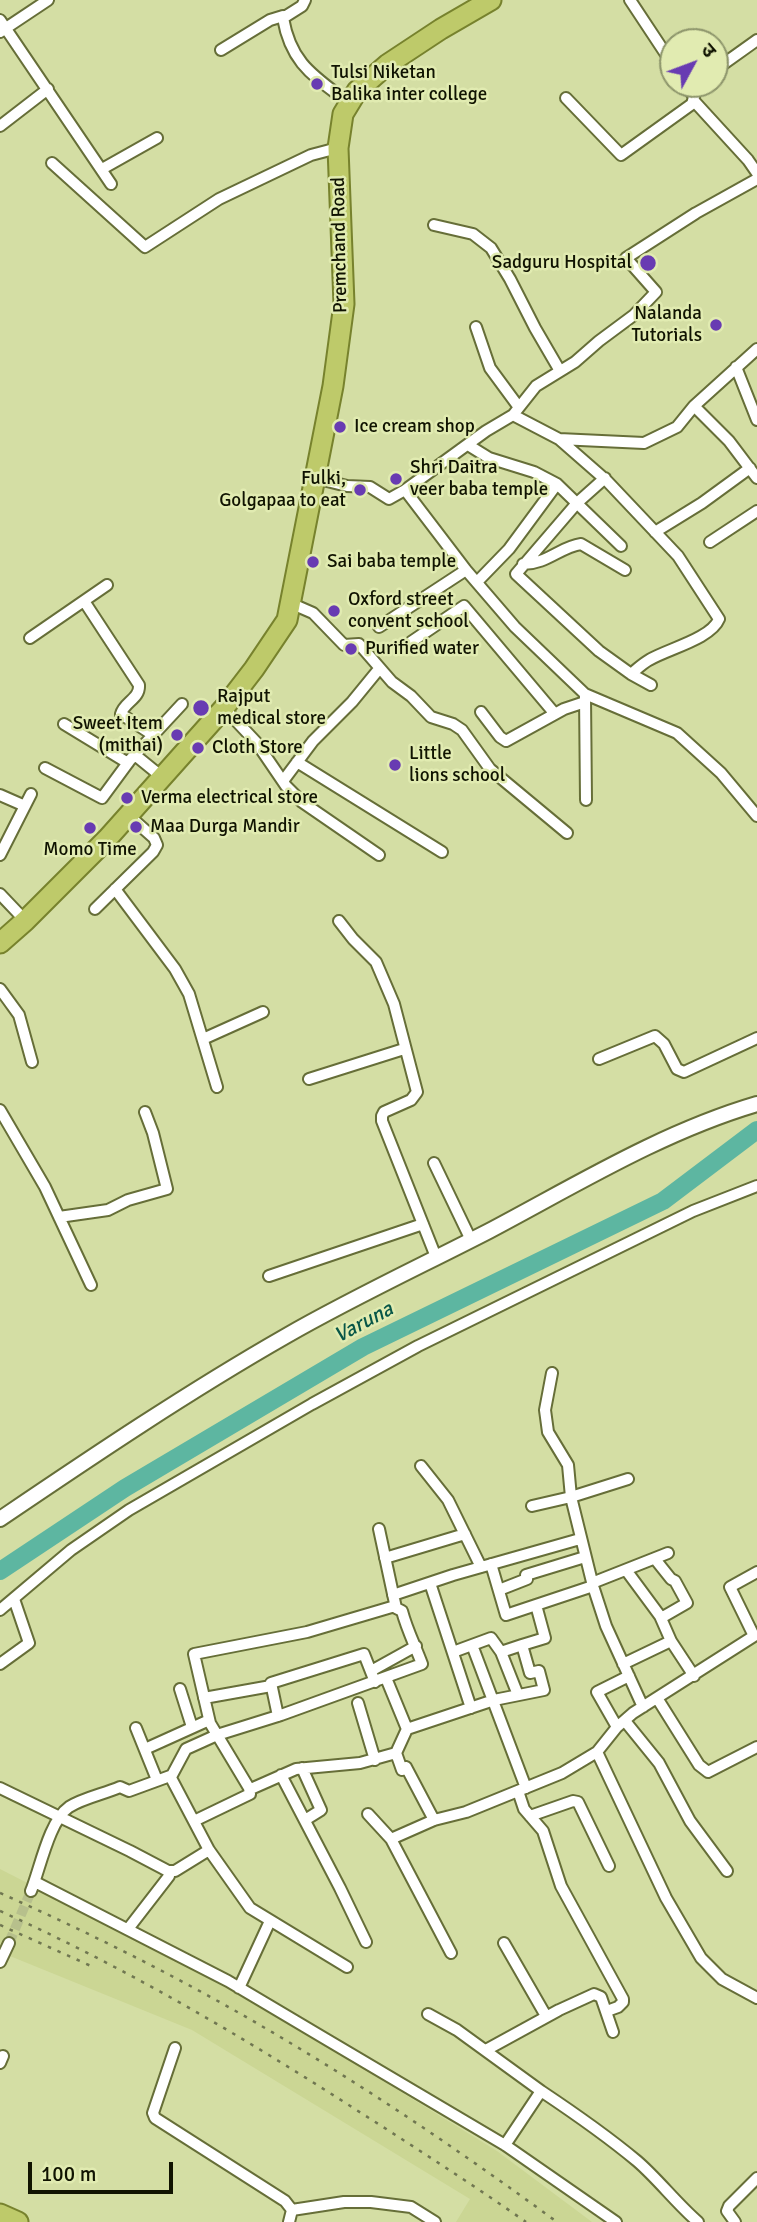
<!DOCTYPE html>
<html>
<head>
<meta charset="utf-8">
<style>
	body { margin:0 }
	#map { position:relative; width:757px; height:2222px; overflow:hidden; background:#d4dea4; font-family:Signika,"Noto Sans Devanagari",sans-serif }
	canvas { display:block }
	.north { position:absolute; left:659px; top:28px; width:70px; height:70px; box-sizing:border-box; background:#e1ebb1; border:2px solid #8d956b; border-radius:50%; rotate:49deg; font-size:19px; font-weight:700; line-height:28px; text-align:center; color:#101301 }
	.north::after { content:''; display:block; margin:auto; width:24px; height:32px; background:#683bb2; clip-path:polygon(50% 0,100% 100%,50% 72%,0 100%) }
	.scale { position:absolute; left:28px; top:2162px; width:145px; height:32px; box-sizing:border-box; border:4px solid #101301; border-top:0; padding-left:9px; font-size:21px; line-height:24px; white-space:nowrap; color:#101301; -webkit-text-stroke:5px #e1ebb1; paint-order:stroke }
</style>
</head>
<body>
<div id="map">
<canvas width="757" height="2222"></canvas>
<div class="north">उ</div>
<div class="scale">100 m</div>
</div>
<script>
const g = document.querySelector('canvas').getContext('2d');
g.lineJoin = 'round';
function paint(path, color) { g.fillStyle = color; g.fill(path, 'evenodd'); }
function trace(path, color, width, dash) { g.strokeStyle = color; g.lineWidth = width; g.lineCap = dash ? 'butt' : 'round'; g.setLineDash(dash || []); g.stroke(path); }
function write(font, color, halo, rows, align = 'center') {
  g.font = font + ' Signika,sans-serif'; g.lineWidth = 5; g.setLineDash([]); g.textBaseline = 'middle'; g.strokeStyle = halo; g.fillStyle = color; for (const [text, x, y, turn = 0] of rows) {
    g.save(); g.translate(x, y); g.rotate((+turn || 0) * Math.PI / 180); g.textAlign = isNaN(turn) ? turn : align; if (halo) g.strokeText(text, 0, 0); g.fillText(text, 0, 0); g.restore();
  }
}
const built = new Path2D(`
	M 0,1869 L 225,1984 L 497,2151 L 592,2222 L 456,2222 L 470,2199 L 192,2030 L 0,1952 Z`);
const river = new Path2D(`
	M 0,1571 L 125,1488 L 363,1347 L 663,1201 L 757,1130`);
const minorTunnel = new Path2D(`
	M 9,1943 L 31,1891`);
const minor = new Path2D(`
	M 305,0 L 302,6 L 283,18 C 291,64 314,76 349,103
	M 630,0 L 673,65
	M 0,20 L 111,184
	M 0,32 L 48,0
	M 221,50 L 270,20 L 283,16
	M 715,70 L 757,40
	M 566,98 L 621,155 L 692,104 L 694,97 L 686,84
	M 694,101 L 748,160 L 757,173
	M 0,126 L 48,89
	M 52,163 L 145,247 L 219,199 L 311,155 L 330,150
	M 102,169 L 157,138
	M 434,225 L 473,234 L 491,248 L 510,279 L 535,328 L 560,371
	M 476,327 L 490,368 L 518,406
	M 736,367 L 757,420
	M 694,406 L 729,441 L 757,478
	M 513,415 L 536,386 L 575,362 L 599,341 L 634,315 L 656,292 L 626,258 L 696,213 L 757,179
	M 559,439 L 607,481 L 678,556 L 719,619 C 711,639 667,649 649,660 C 642,664 637,669 631,674
	M 468,445 L 489,458 L 534,472 L 557,484 L 621,546
	M 311,477 L 347,486 L 370,487 L 389,499 L 405,490 L 466,570 L 515,627 L 585,694 L 677,733 L 721,773 L 757,816
	M 605,478 L 577,503 L 516,574 L 599,651 L 631,674 L 651,685
	M 405,490 L 486,431 L 513,415 L 559,439 L 644,443 L 677,427 L 694,406 L 757,349
	M 655,532 L 702,503 L 750,468
	M 710,542 L 757,511
	M 523,564 C 547,564 560,547 581,544 L 625,570
	M 477,582 L 509,549 L 557,484
	M 84,601 L 139,685 C 140,699 124,702 121,714 L 153,735
	M 290,603 L 313,613 L 344,645 L 359,644 L 392,682 L 411,696 L 431,717 L 453,724 L 462,730 L 490,769 L 567,833
	M 379,627 L 466,570
	M 30,638 L 107,585
	M 411,642 L 464,606 L 555,714
	M 585,696 L 586,800
	M 224,708 L 256,742 L 286,786 L 302,802 L 379,855
	M 481,712 L 500,737 L 506,741 L 564,709 L 585,702
	M 64,724 L 128,763
	M 135,755 L 162,777
	M 297,762 L 442,852
	M 45,768 L 102,798 L 130,760 L 182,704
	M 283,781 L 313,741 L 352,702 L 379,669
	M 0,795 L 25,806
	M 0,855 L 31,794
	M 115,889 L 175,969 L 189,994 L 217,1087
	M 0,894 L 19,914
	M 95,909 L 153,852 L 157,845 L 154,838 L 127,814
	M 339,921 L 353,939 L 376,962 L 394,1004 L 417,1092 L 411,1100 L 384,1112 L 382,1116 L 382,1121 L 436,1257
	M 0,989 L 19,1015 L 32,1062
	M 203,1039 L 263,1012
	M 599,1059 L 655,1036 L 664,1044 L 677,1069 L 684,1072 L 757,1038
	M 309,1079 L 404,1049
	M 0,1110 L 45,1187 L 91,1285
	M 434,1163 L 471,1240
	M 59,1217 L 108,1210 L 128,1200 L 167,1189 L 153,1133 L 145,1112
	M 269,1276 L 423,1224
	M 552,1373 L 545,1410 L 548,1432 L 568,1465 L 571,1497 L 593,1586 L 606,1626 L 643,1707
	M 421,1466 L 448,1500 L 481,1567
	M 532,1506 L 571,1497 L 628,1479
	M 385,1558 L 465,1534
	M 655,1559 L 671,1579 L 675,1581 L 687,1603 L 661,1618
	M 491,1564 L 506,1615 L 593,1586
	M 626,1570 L 660,1616 L 671,1641
	M 430,1583 L 471,1708
	M 592,1583 L 668,1553
	M 499,1590 L 527,1579 L 526,1575 L 585,1557
	M 393,1595 L 453,1575 L 580,1539
	M 0,1610 L 71,1550 L 129,1510 L 312,1404 L 418,1346 L 693,1211 L 757,1186
	M 472,1645 L 491,1638 L 501,1652
	M 453,1652 L 472,1645 L 526,1788
	M 0,1664 L 29,1643 L 14,1599
	M 623,1664 L 671,1641 L 694,1676
	M 371,1671 L 416,1646
	M 386,1678 L 407,1729
	M 180,1689 L 192,1727
	M 518,1695 L 501,1652 L 522,1645
	M 204,1698 L 271,1686
	M 657,1698 L 699,1765 L 708,1772 L 757,1747
	M 358,1703 L 375,1760
	M 278,1716 L 271,1683 L 364,1654 L 375,1682
	M 625,1721 L 659,1763 L 690,1821 L 727,1871
	M 617,1727 L 597,1692 L 629,1676
	M 136,1728 L 157,1780
	M 145,1749 L 207,1721 L 210,1723
	M 597,1752 L 666,1898 L 701,1958 L 722,1979 L 757,1998
	M 396,1753 L 407,1729 L 494,1700 L 544,1690 L 539,1671 L 530,1673 L 522,1645 L 545,1638 L 536,1605
	M 302,1768 L 321,1810 L 305,1820
	M 281,1775 L 340,1888 L 366,1942
	M 171,1777 L 186,1749 L 217,1735 L 281,1715 L 422,1664 C 415,1645 407,1630 402,1611 L 396,1608 L 379,1529
	M 0,1788 L 130,1851 L 168,1871 L 169,1876 L 128,1929
	M 249,1788 L 210,1723 L 194,1654 L 307,1632 L 395,1606
	M 249,1788 L 253,1788 L 296,1769 L 360,1763 L 396,1753 L 402,1770 L 406,1767 L 434,1820
	M 518,1791 L 524,1809 L 543,1831 L 561,1886 L 623,1999 L 623,2002 L 618,2007 L 607,2011
	M 368,1814 L 391,1839 L 434,1820 L 466,1812 L 562,1773 L 597,1752 L 617,1727 L 633,1713 L 754,1636 L 730,1587 L 757,1572
	M 530,1816 L 573,1801 L 578,1802 L 609,1866
	M 194,1821 L 250,1794 L 249,1788
	M 391,1839 L 451,1953
	M 168,1871 L 175,1871 L 209,1850
	M 35,1882 L 228,1981 L 324,2038 L 505,2145 L 616,2222
	M 31,1891 C 40,1869 49,1821 69,1807 C 83,1798 104,1794 120,1787 L 129,1791 L 170,1776 L 209,1850 L 250,1908 L 347,1967
	M 504,1943 L 546,2016
	M 0,1962 L 9,1943
	M 239,1988 L 270,1921
	M 428,2014 L 457,2030 L 541,2091 L 505,2145
	M 175,2048 L 153,2113 L 155,2118 L 285,2201 L 292,2210 L 289,2222
	M 486,2050 L 559,2010 L 594,1994 L 601,1997 L 613,2032
	M 0,2063 L 3,2056
	M 541,2091 C 574,2113 607,2136 637,2161 C 658,2179 676,2203 698,2222
	M 292,2210 L 344,2202 L 371,2202 L 411,2207 L 435,2222
	M 735,2222 L 727,2211 L 729,2206 L 757,2178`);
const tertiary = new Path2D(`
	M 0,1519 C 93,1456 188,1392 286,1336 C 352,1298 421,1266 489,1231 C 576,1185 662,1132 757,1104`);
const trunk = new Path2D(`
	M 0,943 L 25,921 L 107,839 L 224,708 L 254,669 L 287,620 L 333,386 L 344,304 L 338,148 L 343,114 L 357,91 L 388,64 L 441,29 L 491,0
	M 0,2214 L 18,2222`);
const rail = new Path2D(`
	M 0,1893 C 90,1933 180,1978 265,2028 C 366,2087 463,2153 557,2222
	M 0,1911 C 120,1965 233,2031 344,2102 C 405,2141 466,2180 526,2222
	M 0,1925 L 91,1966`);
const markers = [
	[317,84,7,"#683bb2"],
	[648,263,9,"#683bb2"],
	[716,325,7,"#683bb2"],
	[340,427,7,"#683bb2"],
	[396,479,7,"#683bb2"],
	[360,490,7,"#683bb2"],
	[313,562,7,"#683bb2"],
	[334,611,7,"#683bb2"],
	[351,649,7,"#683bb2"],
	[201,708,9,"#683bb2"],
	[177,735,7,"#683bb2"],
	[198,748,7,"#683bb2"],
	[395,765,7,"#683bb2"],
	[127,798,7,"#683bb2"],
	[136,827,7,"#683bb2"],
	[90,828,7,"#683bb2"]
];
const poiNames = [
	["Tulsi Niketan",331,73],
	["Balika inter college",331,95],
	["Sadguru Hospital",632,263,"right"],
	["Nalanda",702,314,"right"],
	["Tutorials",702,336,"right"],
	["Ice cream shop",354,427],
	["Shri Daitra",410,468],
	["veer baba temple",410,490],
	["Fulki,",346,479,"right"],
	["Golgapaa to eat",346,501,"right"],
	["Sai baba temple",327,562],
	["Oxford street",348,600],
	["convent school",348,622],
	["Purified water",365,649],
	["Rajput",217,697],
	["medical store",217,719],
	["Sweet Item",163,724,"right"],
	["(mithai)",163,746,"right"],
	["Cloth Store",212,748],
	["Little",409,754],
	["lions school",409,776],
	["Verma electrical store",141,798],
	["Maa Durga Mandir",150,827],
	["Momo Time",90,850,"center"]
];
const streetNames = [
	["Premchand Road",340,245,-91]
];
const waterNames = [
	["Varuna",364,1323,-28]
];
paint(built, '#cbd694');
trace(river, '#5db6a1', 18);
trace(minorTunnel, '#b7c08c', 10, [10, 5]);
trace(minor, '#666e38', 14);
trace(tertiary, '#666e38', 18);
trace(trunk, '#77822d', 23);
trace(minor, '#fff', 10);
trace(tertiary, '#fff', 14);
trace(trunk, '#beca6a', 19);
trace(rail, '#707751', 2.5, [3.5, 7]);
for (const [x, y, r, color] of markers) { const dot = new Path2D(); dot.arc(x, y, r, 0, 2 * Math.PI); g.fillStyle = color; g.fill(dot); trace(dot, '#e1ebb1', 2.5); }
write('19px', '#101301', '#e1ebb1', poiNames, 'left');
write('19px', '#101301', '#e1ebb1', streetNames);
write('italic 21px', '#075647', '#e1ebb1', waterNames);
</script>
</body>
</html>
